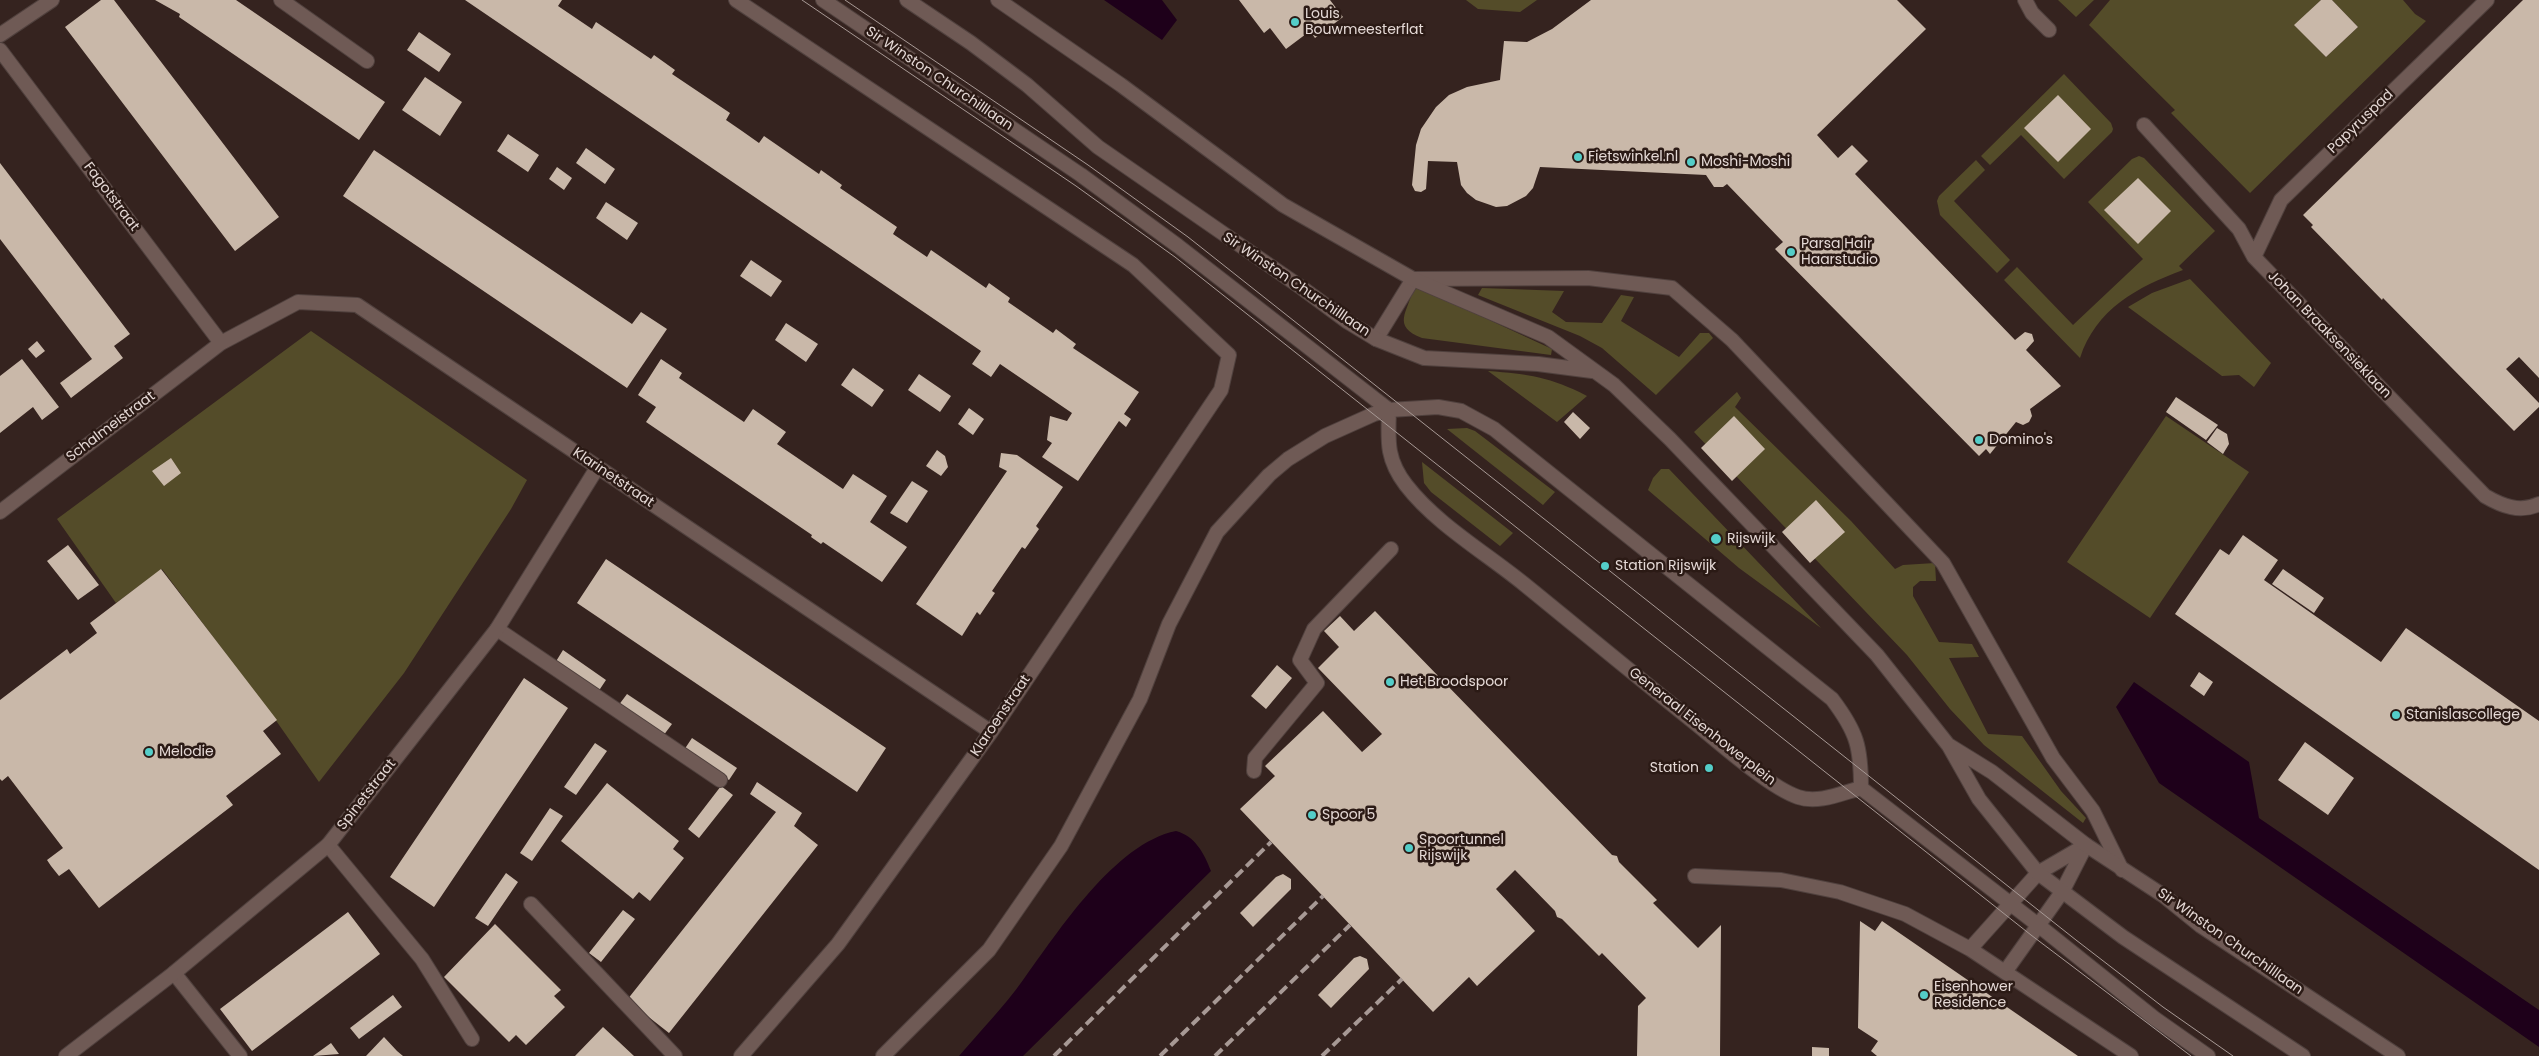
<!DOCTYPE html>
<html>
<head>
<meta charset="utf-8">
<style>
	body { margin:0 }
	canvas { display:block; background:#35231f }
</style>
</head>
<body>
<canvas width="2539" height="1056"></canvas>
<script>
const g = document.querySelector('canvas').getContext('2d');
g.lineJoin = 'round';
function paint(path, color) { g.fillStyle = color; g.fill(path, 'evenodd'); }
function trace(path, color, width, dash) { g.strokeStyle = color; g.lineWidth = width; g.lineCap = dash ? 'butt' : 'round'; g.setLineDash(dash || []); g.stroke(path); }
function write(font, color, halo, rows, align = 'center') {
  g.font = font + ' Poppins,sans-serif'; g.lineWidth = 5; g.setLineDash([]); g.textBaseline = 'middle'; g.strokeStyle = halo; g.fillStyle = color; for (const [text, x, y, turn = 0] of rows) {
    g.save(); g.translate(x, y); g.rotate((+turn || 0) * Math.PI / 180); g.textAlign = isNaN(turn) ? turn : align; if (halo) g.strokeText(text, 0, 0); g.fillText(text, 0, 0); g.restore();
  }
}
const green = new Path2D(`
	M 1466,0 L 1537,0 L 1520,12 L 1478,9 Z
	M 2058,0 L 2094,0 L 2076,17 Z
	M 2110,0 L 2321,0 L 2295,25 L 2326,57 L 2358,27 L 2332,0 L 2403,0 L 2415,14 L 2426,21 L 2250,193 L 2171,113 L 2175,110 L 2089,25 Z
	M 2064,74 L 2111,123 L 2113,129 L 2112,132 L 2064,179 L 2021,135 L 1990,165 L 1981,156 Z
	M 2139,156 L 2144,158 L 2215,231 L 2179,266 L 2183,270 C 2137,287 2096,309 2080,358 L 2004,280 L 2017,267 L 2073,325 L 2143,259 L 2088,202 L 2132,159 Z
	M 1976,160 L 1985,170 L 1954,201 L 2010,260 L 1997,273 L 1940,215 L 1937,201 L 1939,196 Z
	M 2190,279 L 2271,363 L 2254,387 L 2239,375 L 2222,376 L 2128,307 L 2152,293 Z
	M 1418,287 L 1552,349 L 1551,355 L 1422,338 C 1391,326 1408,312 1413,289 Z
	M 1482,288 L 1564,291 L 1552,312 L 1566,322 L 1602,323 L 1621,295 L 1634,297 L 1621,321 L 1679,357 L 1700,333 L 1709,333 L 1713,338 L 1656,395 L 1602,348 L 1580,336 L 1478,295 Z
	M 311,331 L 527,480 L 511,509 L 404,673 L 319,782 L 277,722 L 162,569 L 116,603 L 57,519 Z
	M 1488,371 C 1528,374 1551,377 1587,396 L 1557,422 Z
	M 1737,392 L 1741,398 L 1735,407 L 1851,521 L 1895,569 L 1903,565 L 1935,563 L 1936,581 L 1920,581 L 1913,587 L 1913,596 L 1939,642 L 1972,644 L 1979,657 L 1949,658 L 1988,734 L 2022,736 L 2061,791 L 2086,818 L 2083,823 L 1984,745 L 1950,709 L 1907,655 L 1694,432 Z
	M 2166,416 L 2249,472 L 2150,618 L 2067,562 Z
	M 1467,428 L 1475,431 L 1555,492 L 1543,505 L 1447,429 Z
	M 1422,462 L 1513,533 L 1500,546 L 1431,492 L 1424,483 Z
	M 1661,469 L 1669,469 L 1821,628 L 1739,568 L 1648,490 L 1653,478 Z`);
const water = new Path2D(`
	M 1104,0 L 1162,0 L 1177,20 L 1162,40 Z
	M 2134,682 L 2249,762 L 2259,818 L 2539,1010 L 2539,1047 L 2159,783 L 2116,707 Z
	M 1176,831 C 1195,836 1204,853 1211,871 L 1023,1056 L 959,1056 C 980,1031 1004,1007 1023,980 C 1058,932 1115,843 1176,831 Z`);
const building = new Path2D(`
	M 101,0 L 114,0 L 279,217 L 235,251 L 65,27 Z
	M 155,0 L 236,0 L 385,102 L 359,140 L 179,17 L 180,14 Z
	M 465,0 L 562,0 L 558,6 L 592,29 L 596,22 L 651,59 L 654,55 L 675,70 L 672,74 L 730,113 L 726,120 L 742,131 L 759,143 L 764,136 L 819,174 L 821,170 L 842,185 L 840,188 L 897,227 L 893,234 L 927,257 L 931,250 L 986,288 L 989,283 L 1010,298 L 1008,302 L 1053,333 L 1056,329 L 1076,344 L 1073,348 L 1139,392 L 1124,414 L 1131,419 L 1126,427 L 1119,421 L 1078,481 L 1042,457 L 1052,443 L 1047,440 L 1050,416 L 1067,421 L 1072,413 L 1000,364 L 991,377 L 972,364 L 981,351 Z
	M 1239,0 L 1330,0 L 1343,17 L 1315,38 L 1310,31 L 1286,49 L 1270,28 L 1264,33 Z
	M 1591,0 L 1897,0 L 1926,29 L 1817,135 L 1838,158 L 1852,145 L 1868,161 L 1855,174 L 2015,340 L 2025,332 L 2032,334 L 2034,341 L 2026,350 L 2061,386 L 2030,409 L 2032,416 L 2029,422 L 2023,425 L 2016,422 L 1990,454 L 1986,449 L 1979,456 L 1775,249 L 1783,242 L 1727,184 L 1723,187 L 1714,187 L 1706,175 L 1540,167 L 1533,188 L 1526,196 L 1507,206 L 1496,207 L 1476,200 L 1467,193 L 1461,185 L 1457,162 L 1428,161 L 1426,189 L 1421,192 L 1415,191 L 1412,185 L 1416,145 L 1421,129 L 1436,107 L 1449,95 L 1467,87 L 1500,80 L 1504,41 L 1527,42 L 1552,29 Z
	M 2321,0 L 2332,0 L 2358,27 L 2326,57 L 2294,25 Z
	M 2523,0 L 2539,0 L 2539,378 L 2519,357 L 2506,369 L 2539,403 L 2539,407 L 2514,431 L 2383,298 L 2382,300 L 2311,227 L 2313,225 L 2303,215 Z
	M 419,32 L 451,54 L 439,72 L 407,50 Z
	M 425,77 L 462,102 L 440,136 L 402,110 Z
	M 2058,95 L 2091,129 L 2058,162 L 2024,128 Z
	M 508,134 L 539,155 L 528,172 L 497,151 Z
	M 586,148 L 615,169 L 605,184 L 576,163 Z
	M 374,150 L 632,324 L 641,312 L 667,329 L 627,388 L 343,196 Z
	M 0,163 L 130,334 L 114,346 L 123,358 L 71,398 L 60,383 L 92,359 L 0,239 Z
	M 557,167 L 572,178 L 564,190 L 549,179 Z
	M 2138,178 L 2171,211 L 2138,244 L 2104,210 Z
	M 606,202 L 638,223 L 627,240 L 596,218 Z
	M 751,260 L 782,281 L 771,297 L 740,276 Z
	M 786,323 L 818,344 L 806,362 L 775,340 Z
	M 37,341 L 45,351 L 36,358 L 28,349 Z
	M 22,359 L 59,407 L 42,420 L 33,407 L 0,433 L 0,376 Z
	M 661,359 L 682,373 L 679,378 L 744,422 L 753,409 L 786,432 L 777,444 L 843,489 L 853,474 L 887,496 L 870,522 L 907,547 L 882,582 L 823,542 L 821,544 L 811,537 L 812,535 L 646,422 L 656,407 L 638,395 Z
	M 853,368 L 884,390 L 872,407 L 841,385 Z
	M 919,374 L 951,396 L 940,412 L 908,390 Z
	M 2176,397 L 2218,425 L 2206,440 L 2166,412 Z
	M 969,408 L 984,419 L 973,435 L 958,424 Z
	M 1573,412 L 1590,428 L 1580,439 L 1564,422 Z
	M 1734,416 L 1765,449 L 1732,481 L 1701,448 Z
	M 2217,428 L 2227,434 L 2229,444 L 2223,454 L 2207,442 Z
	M 937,450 L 945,456 L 948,467 L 941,476 L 926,466 Z
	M 1001,453 L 1017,455 L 1063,487 L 1036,526 L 1039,529 L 1025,549 L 1022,547 L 992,591 L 995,593 L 980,615 L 977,612 L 962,636 L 916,604 L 1007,471 L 999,467 Z
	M 171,458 L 181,473 L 164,486 L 152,471 Z
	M 912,481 L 928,491 L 907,523 L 890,513 Z
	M 1816,500 L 1845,532 L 1810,563 L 1782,532 Z
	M 2243,535 L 2278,560 L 2264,580 L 2381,662 L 2406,628 L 2539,721 L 2539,870 L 2175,614 L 2220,549 L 2229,555 Z
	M 68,545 L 99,585 L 78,600 L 47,561 Z
	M 606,559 L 886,748 L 857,792 L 577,603 Z
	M 161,569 L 277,720 L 263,731 L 281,754 L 226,796 L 233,805 L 99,908 L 69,869 L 59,876 L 51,866 L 47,860 L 63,848 L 8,776 L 2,781 L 0,779 L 0,700 L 67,649 L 70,654 L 97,633 L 90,623 Z
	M 2283,569 L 2324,598 L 2314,613 L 2272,584 Z
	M 1375,611 L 1612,855 L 1617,856 L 1619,862 L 1657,900 L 1653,903 L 1698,948 L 1721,925 L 1720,1056 L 1637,1056 L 1638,1006 L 1646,998 L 1602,953 L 1599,956 L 1562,919 L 1557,917 L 1555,911 L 1515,870 L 1496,889 L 1535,931 L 1477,986 L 1469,977 L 1433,1012 L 1240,809 L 1275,776 L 1265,766 L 1323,711 L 1362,752 L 1382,734 L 1318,668 L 1339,647 L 1324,631 L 1340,616 L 1354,631 Z
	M 563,650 L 606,680 L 598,692 L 555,663 Z
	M 1277,665 L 1292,678 L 1266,709 L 1251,696 Z
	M 2199,672 L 2213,682 L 2204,696 L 2190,686 Z
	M 524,678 L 568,708 L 434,907 L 390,877 Z
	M 627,694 L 672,724 L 663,736 L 618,706 Z
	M 692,738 L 737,768 L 729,780 L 684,750 Z
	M 2305,742 L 2354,778 L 2328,815 L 2278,780 Z
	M 595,743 L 607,751 L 576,795 L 564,787 Z
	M 757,782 L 802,813 L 794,826 L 818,845 L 669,1033 L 627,1000 L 776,812 L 750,794 Z
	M 607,783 L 679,841 L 673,849 L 684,858 L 650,901 L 639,892 L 633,899 L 561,841 Z
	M 721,786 L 733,795 L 699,838 L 688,829 Z
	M 550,808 L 563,816 L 532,861 L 520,853 Z
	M 506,873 L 518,882 L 488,926 L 475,918 Z
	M 1283,874 L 1291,879 L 1291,889 L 1253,927 L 1240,913 L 1276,877 Z
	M 623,910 L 635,919 L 601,962 L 589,953 Z
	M 348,912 L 380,954 L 252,1051 L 220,1009 Z
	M 1860,921 L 1875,931 L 1882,921 L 2078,1056 L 1877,1056 L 1871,1051 L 1878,1041 L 1858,1028 Z
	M 495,924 L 561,990 L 554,996 L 565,1007 L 526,1045 L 516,1035 L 509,1042 L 444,977 Z
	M 1360,956 L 1367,959 L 1369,969 L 1331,1008 L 1318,995 L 1354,958 Z
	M 393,995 L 402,1007 L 359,1039 L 350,1028 Z
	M 603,1027 L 634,1056 L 575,1056 Z
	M 384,1037 L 397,1051 L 403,1056 L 366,1056 Z
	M 331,1043 L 339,1054 L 313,1056 Z
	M 1812,1047 L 1829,1048 L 1829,1056 L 1812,1056 Z`);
const service = new Path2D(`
	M 281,0 L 367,61
	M 823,0 L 1081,175 L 1178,246 L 1389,410
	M 0,35 L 52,0
	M 1376,339 L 1413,279 L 1588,278 L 1672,288 L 1732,340 L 1943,563 L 2053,758 L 2093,811 L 2122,870
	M 1389,410 C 1388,441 1386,459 1406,485 C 1436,524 1486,553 1524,584 C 1583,632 1641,680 1700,727 C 1723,746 1771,788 1798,797 C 1818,804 1842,793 1861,788
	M 497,629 L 720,780
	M 1861,788 L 2038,925 L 2154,1018 L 2208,1056
	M 328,845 L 422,959 L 472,1039
	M 1695,876 L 1781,880 L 1840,892 L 1905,914 L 1970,949 L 2131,1056
	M 531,904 L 675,1056
	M 1970,949 L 2038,873 L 2086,845
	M 2005,972 L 2062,892 L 2086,845
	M 174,973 L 240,1056
	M 883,1056 L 989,950 L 1061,846 L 1140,699 L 1169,624 L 1217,532 L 1269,475 L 1288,459 L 1325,436 L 1374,414 L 1389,410 L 1438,407 L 1461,411 L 1494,429 L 1832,699 C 1857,732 1861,747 1861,788`);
const pedestrian = new Path2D(`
	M 1254,771 L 1255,758 L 1317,683 L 1300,660 L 1314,629 L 1391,549`);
const minor = new Path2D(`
	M 736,0 L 1133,265 L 1229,355 L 1221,390 L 991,732 L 838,944 L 741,1056
	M 2025,0 L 2032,13 L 2049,30
	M 0,50 L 221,343
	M 2144,125 L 2239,229 L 2254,257 L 2485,496 C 2502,506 2520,513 2539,504
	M 2254,257 L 2281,200 L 2487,0
	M 0,512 L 221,343 L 298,302 L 357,305 L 991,732
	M 66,1056 L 174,973 L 328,845 L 497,629 L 597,468`);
const tertiary = new Path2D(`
	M 907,0 L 971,43 L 1027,85 L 1098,147 L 1302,288 L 1348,322 L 1376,339 L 1424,358 L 1538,364 L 1592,371
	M 998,0 L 1121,85 L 1283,205 L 1413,279 L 1548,337 L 1614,385 L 1670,439 L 1877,655 L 1949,746 L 1979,799 L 2038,873 L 2123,937 L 2303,1056
	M 1950,746 L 1992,772 L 2086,845 L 2164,896 L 2201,926 L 2398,1056`);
const tram = new Path2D(`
	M 802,0 L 1076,186 L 1175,257 L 2031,935 L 2191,1056
	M 845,0 L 1088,165 L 1188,237 L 2076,940 L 2163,1007 L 2233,1056`);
const rail = new Path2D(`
	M 1054,1056 L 1271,842
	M 1160,1056 L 1323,896
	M 1215,1056 L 1350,925
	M 1322,1056 L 1402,979`);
const markers = [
	[1295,22,5,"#54cdc8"],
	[1578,157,5,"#54cdc8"],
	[1691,162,5,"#54cdc8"],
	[1791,252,5,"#54cdc8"],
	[1979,440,5,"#54cdc8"],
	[1716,539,6,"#54cdc8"],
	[1605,566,5,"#54cdc8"],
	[1390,682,5,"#54cdc8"],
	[2396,715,5,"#54cdc8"],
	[149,752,5,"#54cdc8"],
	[1709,768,5,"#54cdc8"],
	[1312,815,5,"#54cdc8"],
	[1409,848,5,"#54cdc8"],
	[1924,995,5,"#54cdc8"]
];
const poiNames = [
	["Louis",1305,14],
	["Bouwmeesterflat",1305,30],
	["Fietswinkel.nl",1588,157],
	["Moshi-Moshi",1701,162],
	["Parsa Hair",1801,244],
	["Haarstudio",1801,260],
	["Domino's",1989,440],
	["Rijswijk",1727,539],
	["Station Rijswijk",1615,566],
	["Het Broodspoor",1400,682],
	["Stanislascollege",2406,715],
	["Melodie",159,752],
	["Station",1699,768,"right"],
	["Spoor 5",1322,815],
	["Spoortunnel",1419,840],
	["Rijswijk",1419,856],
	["Eisenhower",1934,987],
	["Residence",1934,1003]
];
const streetNames = [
	["Sir Winston Churchilllaan",939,79,34],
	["Papyruspad",2361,122,-44],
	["Fagotstraat",111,197,53],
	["Sir Winston Churchilllaan",1296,285,34],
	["Johan Braaksensieklaan",2329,335,46],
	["Schalmeistraat",111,427,-37],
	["Klarinetstraat",613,478,34],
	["Klaroenstraat",1001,716,-56],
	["Generaal Eisenhowerplein",1702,727,38],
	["Spinetstraat",367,795,-52],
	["Sir Winston Churchilllaan",2230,942,35]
];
paint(green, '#544c29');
paint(water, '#1e001a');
paint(building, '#c9b8a9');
trace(service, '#50413e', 16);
trace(pedestrian, '#50413e', 16);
trace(minor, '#50413e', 16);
trace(tertiary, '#50413e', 16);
trace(service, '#6f5a55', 14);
trace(pedestrian, '#6f5a55', 14);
trace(minor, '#6f5a55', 14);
trace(tertiary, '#6f5a55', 14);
trace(tram, '#a79995', 1);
trace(rail, '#a79995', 4, [10, 5]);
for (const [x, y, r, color] of markers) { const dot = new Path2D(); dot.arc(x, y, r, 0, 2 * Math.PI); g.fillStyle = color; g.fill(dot); trace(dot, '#2b1a15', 2); }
write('14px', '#e5d9d6', '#2b1a15', poiNames, 'left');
write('14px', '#e5d9d6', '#2b1a15', streetNames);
</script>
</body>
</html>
